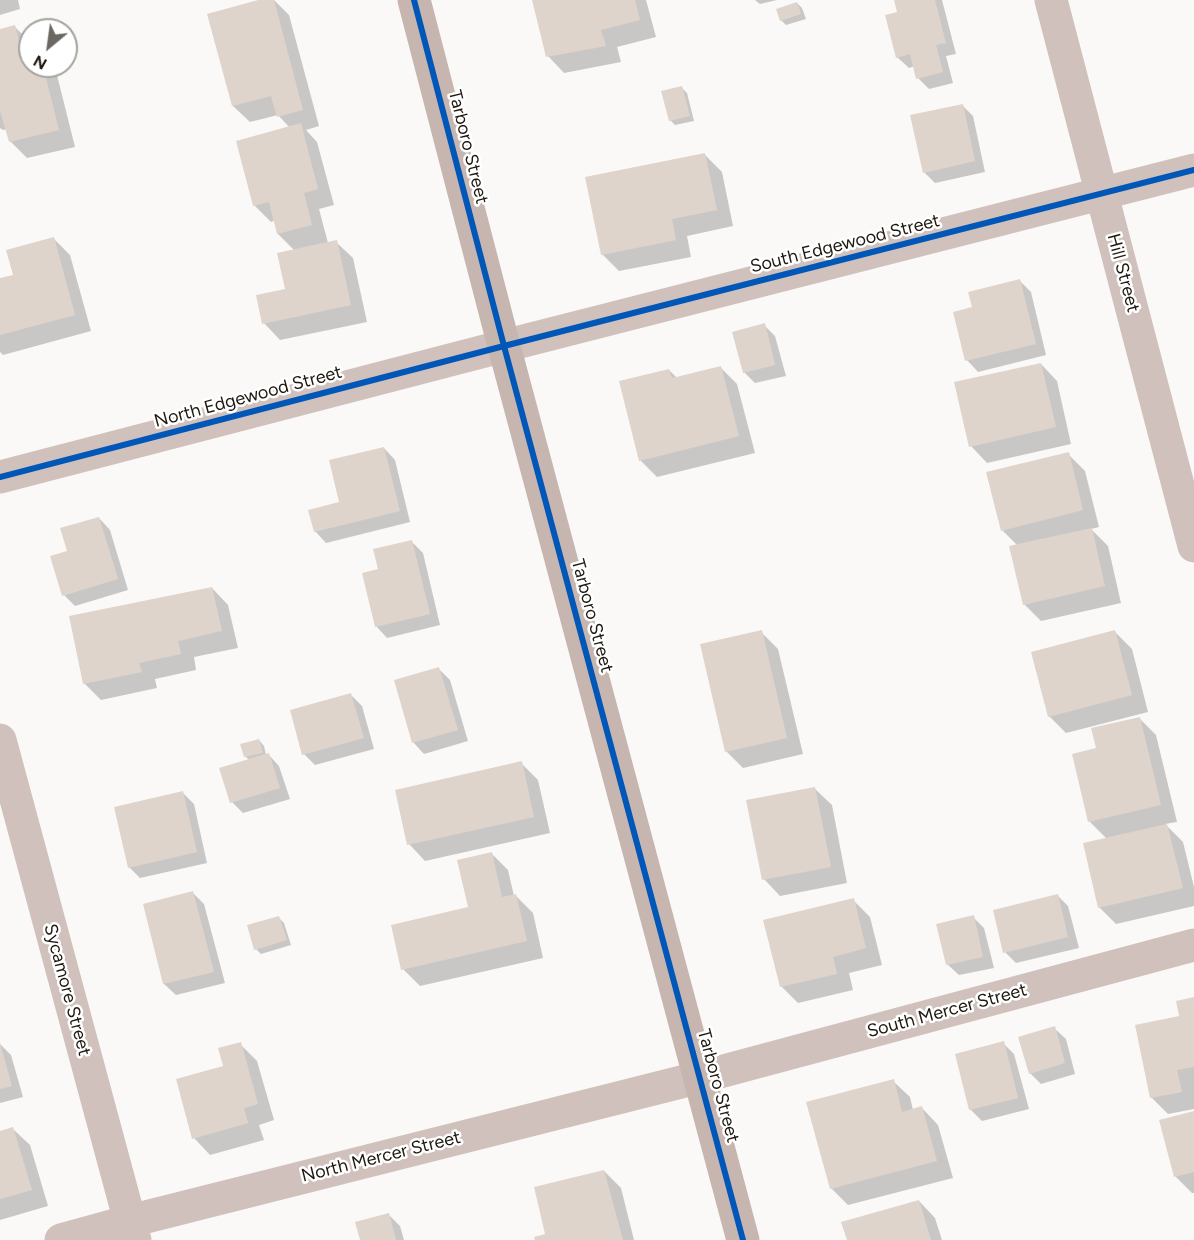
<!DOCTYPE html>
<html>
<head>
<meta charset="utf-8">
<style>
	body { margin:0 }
	#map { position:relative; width:1194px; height:1240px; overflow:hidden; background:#fbf9f7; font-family:Figtree,sans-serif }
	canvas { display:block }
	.north { position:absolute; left:18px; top:18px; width:60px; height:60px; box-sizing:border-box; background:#fff; border:2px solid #a5a39f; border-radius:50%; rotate:209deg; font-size:16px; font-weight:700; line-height:24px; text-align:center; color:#1e1910 }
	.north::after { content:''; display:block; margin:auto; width:21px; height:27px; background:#6b6761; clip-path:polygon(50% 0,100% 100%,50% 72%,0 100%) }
</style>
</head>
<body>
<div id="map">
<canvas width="1194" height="1240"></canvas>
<div class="north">N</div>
</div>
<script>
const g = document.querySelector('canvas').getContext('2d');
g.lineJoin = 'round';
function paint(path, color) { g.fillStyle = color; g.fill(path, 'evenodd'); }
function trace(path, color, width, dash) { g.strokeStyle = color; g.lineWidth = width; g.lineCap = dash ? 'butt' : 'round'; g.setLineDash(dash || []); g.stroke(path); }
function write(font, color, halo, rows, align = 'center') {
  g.font = font + ' Figtree,sans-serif'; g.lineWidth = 5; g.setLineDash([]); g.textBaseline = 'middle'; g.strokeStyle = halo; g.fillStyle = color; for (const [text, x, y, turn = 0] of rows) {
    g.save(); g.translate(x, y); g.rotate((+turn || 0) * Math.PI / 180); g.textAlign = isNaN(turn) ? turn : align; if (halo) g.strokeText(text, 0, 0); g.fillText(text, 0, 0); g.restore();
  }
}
const shadow = new Path2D(`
	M 0,0 L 18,0 L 20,9 L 0,15 Z
	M 264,0 L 274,0 L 289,15 L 319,126 L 306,130 L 317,142 L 334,205 L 319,209 L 328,243 L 336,242 L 353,258 L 367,322 L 280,340 L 264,323 L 287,290 L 295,251 L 278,234 L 275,220 L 271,222 L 254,205 L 290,128 L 278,115 L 250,122 L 233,106 Z
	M 534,0 L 646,0 L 656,37 L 617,47 L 621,62 L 564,73 L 548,56 Z
	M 755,0 L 777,0 L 760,4 Z
	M 895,0 L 942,0 L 956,54 L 946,56 L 953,83 L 929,89 L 918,78 L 915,66 L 909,68 L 897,57 L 899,13 Z
	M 797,3 L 802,8 L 806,19 L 786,25 L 781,20 Z
	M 15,27 L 30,42 L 30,66 L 48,66 L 57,75 L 75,147 L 27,158 L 10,141 L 7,129 L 3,130 L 0,128 L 0,30 Z
	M 682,88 L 687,93 L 694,121 L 675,125 L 670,120 Z
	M 962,105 L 973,116 L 985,172 L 935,183 L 924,172 Z
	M 705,155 L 722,172 L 733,226 L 687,236 L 691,257 L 619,271 L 602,254 Z
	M 54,239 L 70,255 L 91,331 L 3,355 L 0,352 L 0,280 L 15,276 Z
	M 1020,281 L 1031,292 L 1046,355 L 978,372 L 967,360 L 974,308 Z
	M 764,325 L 775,336 L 786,376 L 755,383 L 744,372 Z
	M 1041,364 L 1057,381 L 1071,444 L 987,463 L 971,446 Z
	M 721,368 L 737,384 L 755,453 L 657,477 L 640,460 L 669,370 L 677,378 Z
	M 384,448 L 395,460 L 410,522 L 326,543 L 315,531 Z
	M 1068,454 L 1085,471 L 1099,527 L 1091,529 L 1108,546 L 1121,603 L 1041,621 L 1024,604 L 1018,546 L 1002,530 Z
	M 99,518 L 110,530 L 128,590 L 75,606 L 64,595 L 69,552 Z
	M 412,542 L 423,553 L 440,625 L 387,638 L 376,626 L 380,570 Z
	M 212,588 L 228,605 L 238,648 L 194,657 L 196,670 L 155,679 L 157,688 L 101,700 L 84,683 Z
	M 761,632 L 778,649 L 803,754 L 743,768 L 726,751 Z
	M 1115,632 L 1132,649 L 1148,712 L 1066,733 L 1049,716 Z
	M 439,669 L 450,680 L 468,741 L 424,754 L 413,742 Z
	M 351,695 L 362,706 L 374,749 L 315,765 L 304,754 Z
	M 1139,718 L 1156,735 L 1177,822 L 1165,824 L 1183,842 L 1194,887 L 1194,906 L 1116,924 L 1099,907 L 1107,839 L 1090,822 L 1098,749 Z
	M 259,740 L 264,746 L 266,755 L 268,754 L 279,766 L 290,799 L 243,813 L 232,802 L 249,760 L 245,756 Z
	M 521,763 L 538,780 L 550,833 L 425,861 L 409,844 Z
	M 815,789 L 832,805 L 847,883 L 780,896 L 764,879 Z
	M 183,793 L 194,804 L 207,863 L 140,878 L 129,867 Z
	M 491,853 L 508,870 L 514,896 L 516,896 L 533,913 L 543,958 L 420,986 L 403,969 L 469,908 Z
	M 193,893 L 204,904 L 225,983 L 176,995 L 164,984 L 144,905 Z
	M 1057,895 L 1068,906 L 1079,948 L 1016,963 L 1005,952 Z
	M 853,900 L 870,917 L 882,965 L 849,973 L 853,990 L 798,1003 L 781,986 Z
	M 278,917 L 284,923 L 291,945 L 261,954 L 256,949 Z
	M 973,917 L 984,928 L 994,968 L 959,975 L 947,964 Z
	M 1194,999 L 1194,1109 L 1168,1114 L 1151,1097 L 1181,1017 Z
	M 1054,1028 L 1066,1039 L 1075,1074 L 1041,1084 L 1030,1073 Z
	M 1003,1043 L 1014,1054 L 1029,1109 L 982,1121 L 971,1110 L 957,1055 Z
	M 0,1044 L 11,1055 L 23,1097 L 0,1103 Z
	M 240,1044 L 257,1061 L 274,1120 L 259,1125 L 264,1140 L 210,1155 L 194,1138 L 225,1067 Z
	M 893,1081 L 910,1097 L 913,1110 L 922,1108 L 938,1125 L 953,1178 L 848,1205 L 831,1188 Z
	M 1194,1113 L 1194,1193 L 1192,1193 L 1176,1177 L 1161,1121 Z
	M 13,1129 L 30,1145 L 48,1206 L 0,1220 L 0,1132 Z
	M 604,1171 L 621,1188 L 634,1240 L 536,1240 L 547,1235 Z
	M 919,1201 L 935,1218 L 942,1240 L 848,1240 Z
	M 389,1215 L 400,1226 L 404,1240 L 361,1240 Z`);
const building = new Path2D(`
	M 258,0 L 274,0 L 303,110 L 277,117 L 271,96 L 232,106 L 207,14 Z
	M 532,0 L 635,0 L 640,20 L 601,30 L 606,46 L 546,57 Z
	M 894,0 L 935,0 L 946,43 L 936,45 L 943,72 L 916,79 L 910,54 L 896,58 L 885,15 L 897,12 Z
	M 797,2 L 801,14 L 780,21 L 776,9 Z
	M 15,25 L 24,61 L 30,60 L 30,66 L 43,66 L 59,130 L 9,142 L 0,111 L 0,29 Z
	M 682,86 L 690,116 L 669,121 L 661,91 Z
	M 963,104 L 975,161 L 923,173 L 910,115 Z
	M 301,123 L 318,189 L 304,193 L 312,225 L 277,234 L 269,202 L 253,206 L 236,141 Z
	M 705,153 L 717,210 L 672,219 L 676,240 L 601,255 L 585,177 Z
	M 54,237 L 75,315 L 0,335 L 0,278 L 13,275 L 6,250 Z
	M 337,240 L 351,305 L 262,324 L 256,295 L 285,289 L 277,253 Z
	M 1020,279 L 1036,344 L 965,361 L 953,312 L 972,307 L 968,292 Z
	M 765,323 L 775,365 L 743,373 L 732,332 Z
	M 1041,363 L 1056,427 L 969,447 L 954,382 Z
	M 721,366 L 739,436 L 639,461 L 619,381 L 669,369 L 672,378 Z
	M 384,447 L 400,511 L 314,532 L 308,510 L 339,502 L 329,460 Z
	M 1069,452 L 1083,510 L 1001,531 L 986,472 Z
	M 99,517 L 118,579 L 62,596 L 50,556 L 67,551 L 60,528 Z
	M 1092,528 L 1105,586 L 1023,605 L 1009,546 Z
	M 412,540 L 430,614 L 375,627 L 362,573 L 378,569 L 373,549 Z
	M 212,587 L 222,631 L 178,641 L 181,654 L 139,663 L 142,672 L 83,684 L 69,616 Z
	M 762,630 L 787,738 L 725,752 L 700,644 Z
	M 1115,630 L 1132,695 L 1048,717 L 1031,652 Z
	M 439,667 L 458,730 L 412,743 L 394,680 Z
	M 351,693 L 364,738 L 302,755 L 290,710 Z
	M 1140,717 L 1161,805 L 1088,822 L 1072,754 L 1096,748 L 1091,728 Z
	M 259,739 L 263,753 L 244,757 L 240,744 Z
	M 269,753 L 280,788 L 230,803 L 219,768 Z
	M 522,761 L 534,817 L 407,845 L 395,790 Z
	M 815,787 L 831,867 L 762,880 L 746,800 Z
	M 183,791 L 197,852 L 128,868 L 114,807 Z
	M 1167,824 L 1183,888 L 1098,908 L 1083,843 Z
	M 492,852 L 502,897 L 516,894 L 527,941 L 401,970 L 391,925 L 468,907 L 457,860 Z
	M 193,891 L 214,972 L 163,984 L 143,904 Z
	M 1058,894 L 1068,937 L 1003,953 L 993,910 Z
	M 854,898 L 866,948 L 833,957 L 837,974 L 780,987 L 763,920 Z
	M 974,915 L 983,957 L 946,965 L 936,924 Z
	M 279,916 L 287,940 L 254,950 L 247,925 Z
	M 1194,997 L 1194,1067 L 1177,1070 L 1182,1092 L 1150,1098 L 1135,1025 L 1179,1016 L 1176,1001 Z
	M 1055,1026 L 1065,1063 L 1029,1074 L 1018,1037 Z
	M 1004,1041 L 1018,1098 L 969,1110 L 955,1054 Z
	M 241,1042 L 258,1104 L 244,1108 L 248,1123 L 192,1139 L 176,1079 L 223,1066 L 218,1048 Z
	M 0,1043 L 12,1086 L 0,1089 Z
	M 894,1079 L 902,1112 L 922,1106 L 937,1161 L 830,1189 L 806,1102 Z
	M 1194,1111 L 1194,1172 L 1174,1177 L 1159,1120 Z
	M 13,1127 L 32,1190 L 0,1199 L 0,1131 Z
	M 604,1170 L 623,1240 L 535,1240 L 534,1237 L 545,1234 L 534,1187 Z
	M 919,1200 L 931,1240 L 847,1240 L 841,1222 Z
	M 389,1213 L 396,1240 L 360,1240 L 355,1222 Z`);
const street = new Path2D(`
	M 1051,0 L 1194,546
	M 0,477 L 504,346 L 1194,170
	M 0,740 L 135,1240
	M 61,1240 L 130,1221 L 701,1077 L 1194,945`);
const secondary = new Path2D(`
	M 414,0 L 504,346 L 743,1240`);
const cycleway = new Path2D(`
	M 414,0 L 504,346 L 743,1240
	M 0,477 L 504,346 L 1194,170`);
const streetNames = [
	["Tarboro Street",468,147,76],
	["South Edgewood Street",845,244,-14],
	["Hill Street",1123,273,75],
	["North Edgewood Street",248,397,-15],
	["Tarboro Street",592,616,75],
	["Sycamore Street",67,990,75],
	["South Mercer Street",947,1011,-15],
	["Tarboro Street",718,1086,75],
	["North Mercer Street",381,1157,-14]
];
paint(shadow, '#0003');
paint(building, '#ded4cc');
trace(street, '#d0c1bc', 33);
trace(secondary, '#c7b6b0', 33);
trace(cycleway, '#0057b8', 6);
write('18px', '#1e1910', '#fff', streetNames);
</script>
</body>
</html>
